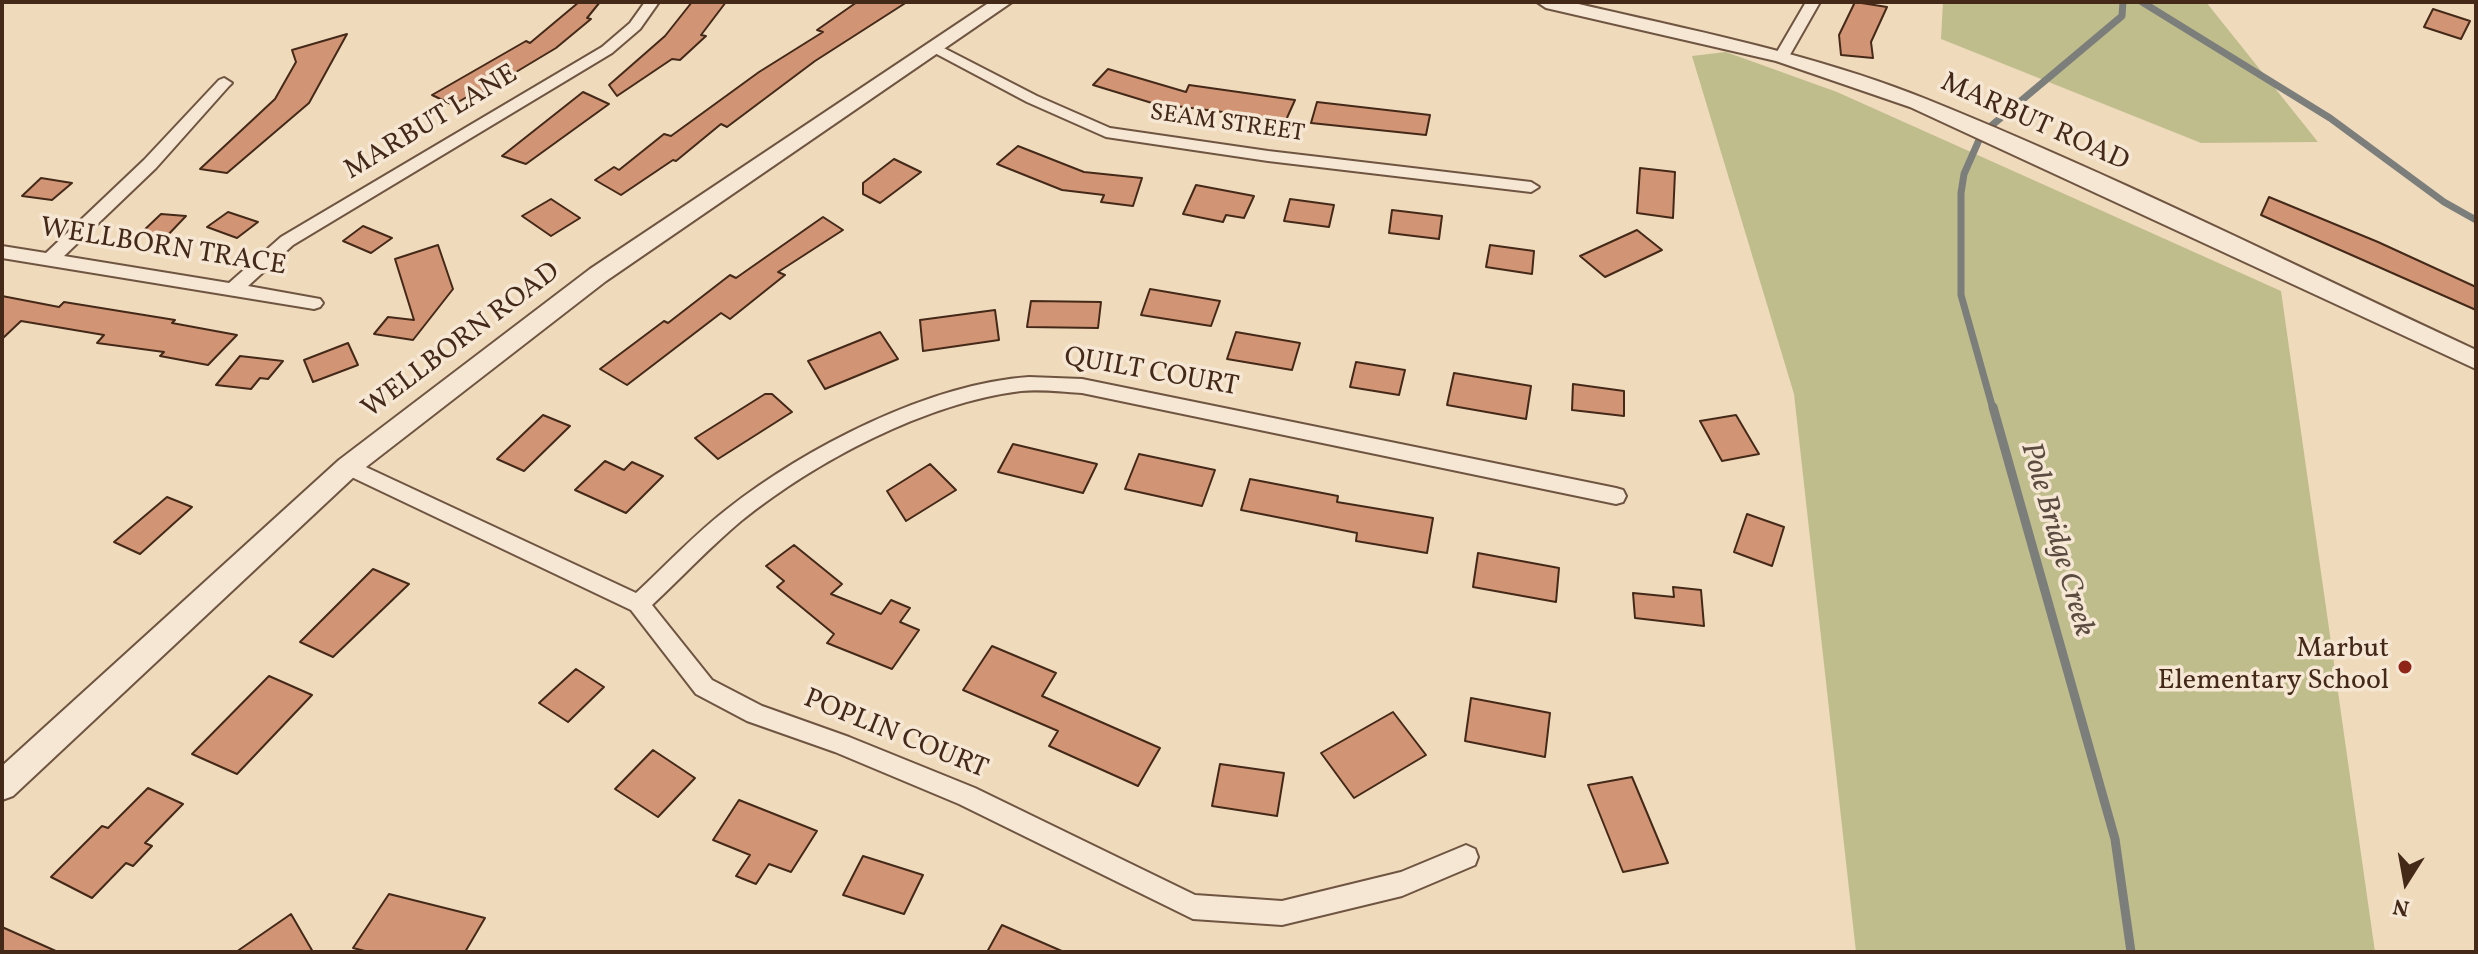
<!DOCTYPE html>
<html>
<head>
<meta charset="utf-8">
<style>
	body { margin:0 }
	#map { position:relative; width:2478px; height:954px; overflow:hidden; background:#efdabc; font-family:Vollkorn,serif }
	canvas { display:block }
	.frame { position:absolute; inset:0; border:4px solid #442918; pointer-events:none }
	.north { position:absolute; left:2366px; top:842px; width:80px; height:80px; -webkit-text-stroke:6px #f5e7d3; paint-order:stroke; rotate:191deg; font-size:22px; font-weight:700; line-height:32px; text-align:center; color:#442918 }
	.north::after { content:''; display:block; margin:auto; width:28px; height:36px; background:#442918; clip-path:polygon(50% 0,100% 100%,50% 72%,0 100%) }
</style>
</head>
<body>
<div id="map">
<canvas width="2478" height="954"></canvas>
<div class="frame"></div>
<div class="north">N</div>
</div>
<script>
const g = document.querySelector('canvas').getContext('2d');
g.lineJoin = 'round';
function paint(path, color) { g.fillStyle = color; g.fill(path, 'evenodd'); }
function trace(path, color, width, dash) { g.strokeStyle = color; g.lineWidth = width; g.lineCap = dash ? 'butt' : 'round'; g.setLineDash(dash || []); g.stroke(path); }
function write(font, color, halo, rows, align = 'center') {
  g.font = font + ' Vollkorn,serif'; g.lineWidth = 7; g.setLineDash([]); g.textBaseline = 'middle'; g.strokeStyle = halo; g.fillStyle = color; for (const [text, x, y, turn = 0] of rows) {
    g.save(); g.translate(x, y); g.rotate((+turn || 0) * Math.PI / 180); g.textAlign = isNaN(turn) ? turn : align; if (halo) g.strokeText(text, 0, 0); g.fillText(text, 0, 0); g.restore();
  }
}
const green = new Path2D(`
	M 1943,2 L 2206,2 L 2318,142 L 2201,143 L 1941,39 Z
	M 1726,52 L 1837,92 L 2281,291 L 2375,952 L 1856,952 L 1794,394 L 1692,56 Z`);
const streamFar1 = new Path2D(`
	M 2142,2 L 2330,118 L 2444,202 L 2476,220
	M 1991,126 L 2122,16 L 2123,2
	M 1979,140 L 1964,174 L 1961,193 L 1961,295 L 1993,409`);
const stream = new Path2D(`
	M 1993,407 L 2115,839 L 2131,952`);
const building = new Path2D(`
	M 579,2 L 600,2 L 587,18 L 591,19 L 556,48 L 476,96 L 472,94 L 453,105 L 432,95 L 526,41 L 530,43 Z
	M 692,2 L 726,2 L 701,35 L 706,36 L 680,60 L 672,59 L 617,96 L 609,85 L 665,36 Z
	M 857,2 L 907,2 L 815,61 L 727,127 L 721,124 L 676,161 L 673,160 L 621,195 L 595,180 L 614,167 L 619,170 L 664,134 L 671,136 L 759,72 L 823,32 L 817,30 Z
	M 1855,2 L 1887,7 L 1871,42 L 1873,58 L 1841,55 L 1839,35 Z
	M 2433,9 L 2470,21 L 2461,39 L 2424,27 Z
	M 347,34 L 309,103 L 227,173 L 200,169 L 275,99 L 296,62 L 292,50 Z
	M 1108,69 L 1186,92 L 1189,85 L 1295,100 L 1286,120 L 1152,103 L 1093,85 Z
	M 583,92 L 609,104 L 526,164 L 502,156 Z
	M 1317,102 L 1430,115 L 1426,135 L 1311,123 Z
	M 1018,146 L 1084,172 L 1142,178 L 1133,206 L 1101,202 L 1104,195 L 1062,190 L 997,164 Z
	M 894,159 L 921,172 L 880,203 L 863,194 L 863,183 Z
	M 1640,168 L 1675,172 L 1673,218 L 1637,213 Z
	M 41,178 L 72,183 L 52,200 L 22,196 Z
	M 1196,185 L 1254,196 L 1244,218 L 1226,215 L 1223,222 L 1183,214 Z
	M 2269,197 L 2378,242 L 2476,287 L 2476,310 L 2261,215 Z
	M 551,199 L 580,218 L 551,236 L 522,216 Z
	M 1290,199 L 1334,205 L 1329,227 L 1284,221 Z
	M 1392,210 L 1442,216 L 1439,239 L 1389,233 Z
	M 228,212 L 258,222 L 237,238 L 207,227 Z
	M 161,214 L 186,216 L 166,237 L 140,234 Z
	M 823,217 L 843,230 L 778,272 L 785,275 L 730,319 L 721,313 L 627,385 L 600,369 L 664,321 L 668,323 L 730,275 L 736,278 Z
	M 363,226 L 392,238 L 371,253 L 343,241 Z
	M 1637,230 L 1662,250 L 1605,277 L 1580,256 Z
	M 438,245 L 453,289 L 413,340 L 374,334 L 388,317 L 414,320 L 395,259 Z
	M 1490,245 L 1534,251 L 1532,274 L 1486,267 Z
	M 1150,289 L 1220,301 L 1211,326 L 1141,315 Z
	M 2,296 L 59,307 L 64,302 L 175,320 L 172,323 L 237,335 L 208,365 L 160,356 L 164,352 L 97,343 L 104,335 L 21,321 L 2,339 Z
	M 1031,301 L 1101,302 L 1098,328 L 1027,327 Z
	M 995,310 L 999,340 L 923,351 L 920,320 Z
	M 880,332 L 898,359 L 825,389 L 808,361 Z
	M 1236,332 L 1300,343 L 1292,370 L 1227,359 Z
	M 348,343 L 358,365 L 313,382 L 304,360 Z
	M 240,356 L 283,361 L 268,379 L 260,378 L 251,389 L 216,385 Z
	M 1356,362 L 1405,370 L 1399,395 L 1350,387 Z
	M 1454,373 L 1531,386 L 1526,419 L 1447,405 Z
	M 1573,384 L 1624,391 L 1624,416 L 1572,410 Z
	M 765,394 L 772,394 L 792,412 L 718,459 L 695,438 Z
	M 543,415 L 570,426 L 524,471 L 497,459 Z
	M 1736,415 L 1759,454 L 1722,461 L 1700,421 Z
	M 1013,444 L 1097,464 L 1083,493 L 998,472 Z
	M 1139,454 L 1215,470 L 1202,506 L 1125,489 Z
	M 605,461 L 624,470 L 632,462 L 663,476 L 626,513 L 575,490 Z
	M 930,464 L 956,490 L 906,521 L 887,491 Z
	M 1250,479 L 1338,496 L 1337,502 L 1433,518 L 1427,553 L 1356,541 L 1357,533 L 1241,510 Z
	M 167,497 L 192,507 L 140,554 L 114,542 Z
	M 1747,514 L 1784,527 L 1772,566 L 1734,552 Z
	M 794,545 L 842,584 L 831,594 L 881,614 L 891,600 L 910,608 L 900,622 L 919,630 L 892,669 L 827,643 L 834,634 L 777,587 L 784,581 L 766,566 Z
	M 1478,553 L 1559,568 L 1556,602 L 1473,587 Z
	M 373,569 L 409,584 L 333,657 L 300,642 Z
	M 1673,587 L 1701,590 L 1704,626 L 1635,618 L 1633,593 L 1674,597 Z
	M 992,646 L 1056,673 L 1042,696 L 1160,748 L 1138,786 L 1049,746 L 1058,731 L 963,690 Z
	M 576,669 L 604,687 L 568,722 L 539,703 Z
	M 269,676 L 312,695 L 237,774 L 192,754 Z
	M 1471,698 L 1550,713 L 1545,757 L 1465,741 Z
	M 1393,712 L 1426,755 L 1354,798 L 1321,753 Z
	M 653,750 L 695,778 L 658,817 L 615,789 Z
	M 1220,764 L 1284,773 L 1277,816 L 1212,806 Z
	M 1632,777 L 1668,863 L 1623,872 L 1588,785 Z
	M 148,788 L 183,804 L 145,843 L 152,846 L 133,866 L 126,863 L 92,898 L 51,877 L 102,826 L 108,828 Z
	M 739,800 L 817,831 L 791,872 L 769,864 L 756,884 L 736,876 L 750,855 L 713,840 Z
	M 863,856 L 923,875 L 904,914 L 843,895 Z
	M 389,894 L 485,918 L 465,952 L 369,952 L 353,948 Z
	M 291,914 L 313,952 L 236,952 Z
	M 1002,925 L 1064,952 L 987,952 Z
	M 2,927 L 58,952 L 2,952 Z`);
const minor = new Path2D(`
	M 645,2 L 659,2 L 640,29 L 612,53 L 293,245 L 248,286 L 320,299 L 323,303 L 320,307 L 314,309 L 2,258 L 2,246 L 46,253 L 144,160 L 219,80 L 224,78 L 232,83 L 229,86 L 156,168 L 64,256 L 229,283 L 281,237 L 602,47 L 630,23 Z
	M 1806,2 L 1820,2 L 1787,60 L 1777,60 L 1774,57 Z
	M 936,44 L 1037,96 L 1110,128 L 1268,151 L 1531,182 L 1539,187 L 1531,192 L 1268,161 L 1106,137 L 1027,102 L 931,51 L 929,48 Z
	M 1029,377 L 1082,379 L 1616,488 L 1623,490 L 1626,496 L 1623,502 L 1616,504 L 1082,393 C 1062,392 1041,389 1021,391 C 925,403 816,461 741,521 C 710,547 682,577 652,605 L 712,680 L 762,706 L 849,737 L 975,788 L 1195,895 L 1282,901 L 1401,872 L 1466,845 L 1475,849 L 1478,857 L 1475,865 L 1402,896 L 1282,925 L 1193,919 L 959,804 L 835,752 L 747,721 L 696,694 L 631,610 L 341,472 L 338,467 L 341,462 L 355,462 L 636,593 C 666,565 694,535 726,510 C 805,448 928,384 1029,377 Z`);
const tertiary = new Path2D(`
	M 990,2 L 1012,2 L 606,281 L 357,474 L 13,796 L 2,800 L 2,766 L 339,460 L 590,269 Z
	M 1537,2 L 1570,2 C 1690,30 1811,53 1926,99 C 2112,174 2293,265 2476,350 L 2476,369 L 1910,107 L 1776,61 L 1546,8 Z`);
const markers = [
	[2405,667,8,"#8f2418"]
];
const farStreetnames = [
	["SEAM STREET",1227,125,8]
];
const streetNames = [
	["MARBUT LANE",432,124,-31],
	["MARBUT ROAD",2034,124,24],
	["WELLBORN TRACE",163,249,9],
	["WELLBORN ROAD",462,342,-37],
	["QUILT COURT",1151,374,10],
	["POPLIN COURT",895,736,22]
];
const poiNames = [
	["Marbut",2389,651],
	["Elementary School",2389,683]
];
const waterNames = [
	["Pole Bridge Creek",2055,540,74]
];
paint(green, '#c0bd8c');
trace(streamFar1, '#7b7e7b', 7);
trace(stream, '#7b7e7b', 9);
paint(building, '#d19575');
trace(building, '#442918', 2);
trace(minor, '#6f5541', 4);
trace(tertiary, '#6f5541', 4);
paint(minor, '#f5e7d3');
paint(tertiary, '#f5e7d3');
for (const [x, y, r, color] of markers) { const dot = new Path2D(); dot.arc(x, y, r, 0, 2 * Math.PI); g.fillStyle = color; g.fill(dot); trace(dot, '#f5e7d3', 3); }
write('24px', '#442918', '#f5e7d3', farStreetnames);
write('28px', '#442918', '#f5e7d3', streetNames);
write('28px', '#442918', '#f5e7d3', poiNames, 'right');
write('italic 30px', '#5b4c41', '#f5e7d3', waterNames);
</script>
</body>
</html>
